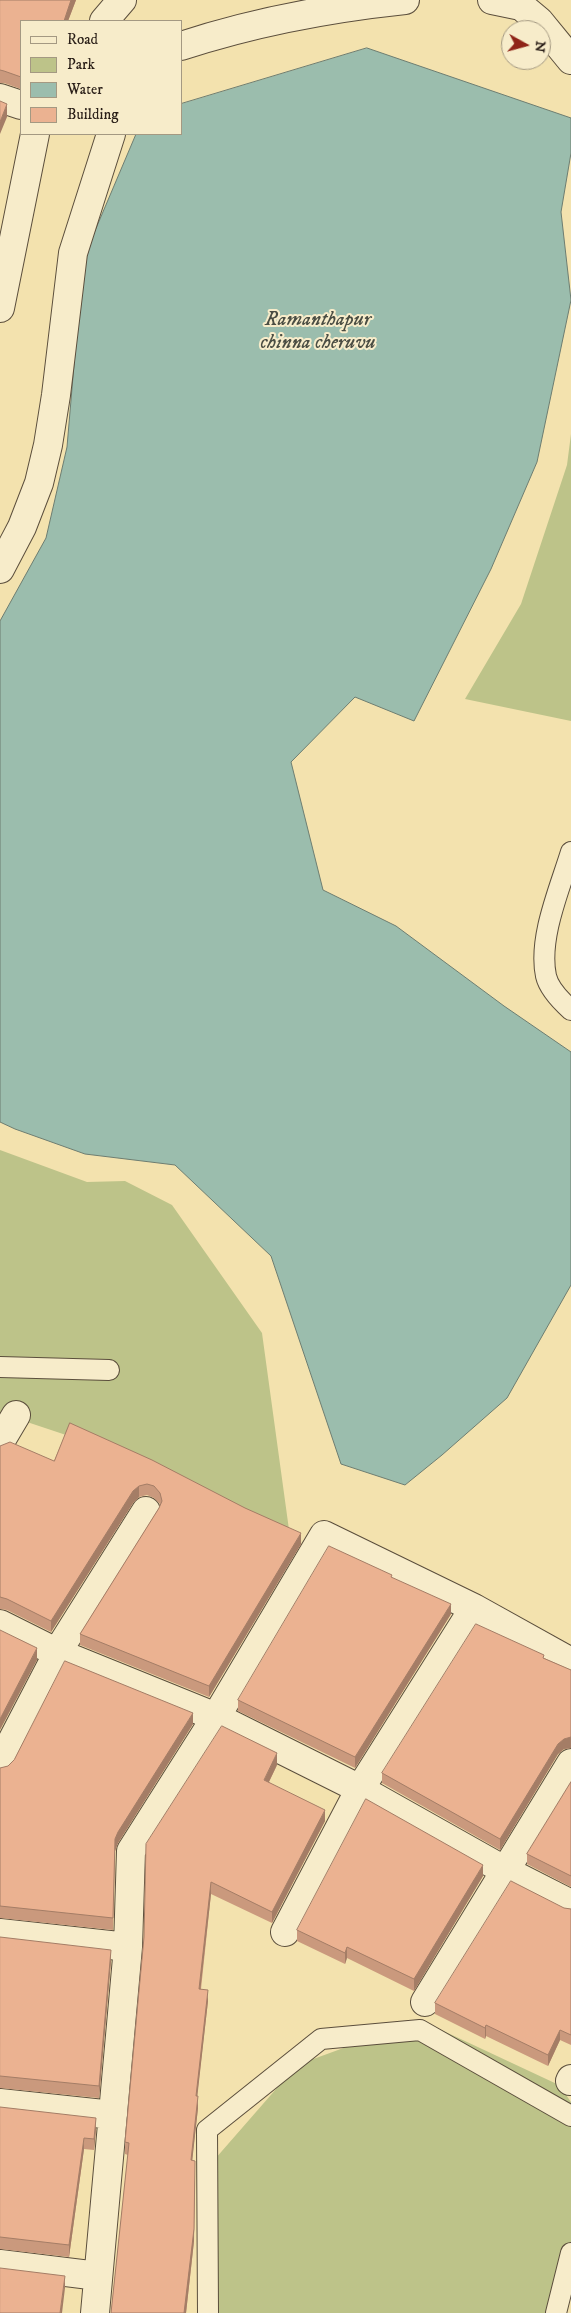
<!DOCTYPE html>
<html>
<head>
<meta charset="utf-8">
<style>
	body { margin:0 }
	#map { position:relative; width:571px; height:2313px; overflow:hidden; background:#f3e2ae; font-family:"IM FELL DW Pica",serif }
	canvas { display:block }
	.legend { position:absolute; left:20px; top:20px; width:162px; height:115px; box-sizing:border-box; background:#f7ecca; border:1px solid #a49982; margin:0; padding:6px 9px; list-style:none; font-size:15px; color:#281d16 }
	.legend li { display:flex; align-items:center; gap:10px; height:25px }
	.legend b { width:25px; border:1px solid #a49982 }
	.north { position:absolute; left:501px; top:20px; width:50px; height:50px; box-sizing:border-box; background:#f7ecca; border:1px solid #a49982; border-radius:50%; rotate:97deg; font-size:14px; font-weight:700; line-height:20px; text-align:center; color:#281d16 }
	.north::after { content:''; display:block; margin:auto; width:18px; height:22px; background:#8f2418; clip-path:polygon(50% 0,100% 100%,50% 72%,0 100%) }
</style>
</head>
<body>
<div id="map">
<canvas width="571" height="2313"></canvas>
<ul class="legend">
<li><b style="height:6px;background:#f7ecca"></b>Road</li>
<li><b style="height:14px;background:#bdc389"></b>Park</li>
<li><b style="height:14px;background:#9bbdad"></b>Water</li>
<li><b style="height:14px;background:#ebb291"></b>Building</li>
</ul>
<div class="north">N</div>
</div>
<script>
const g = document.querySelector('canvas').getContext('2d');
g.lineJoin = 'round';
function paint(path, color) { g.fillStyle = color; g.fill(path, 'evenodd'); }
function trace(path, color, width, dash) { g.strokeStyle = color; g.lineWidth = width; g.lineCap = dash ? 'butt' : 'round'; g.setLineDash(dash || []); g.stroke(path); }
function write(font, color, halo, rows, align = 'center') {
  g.font = font + ' "IM FELL DW Pica",serif'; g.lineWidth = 4; g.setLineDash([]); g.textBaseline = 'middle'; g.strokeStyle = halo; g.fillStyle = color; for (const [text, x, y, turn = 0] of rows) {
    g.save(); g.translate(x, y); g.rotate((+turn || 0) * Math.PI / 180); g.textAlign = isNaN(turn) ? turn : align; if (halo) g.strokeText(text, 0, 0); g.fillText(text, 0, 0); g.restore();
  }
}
const green = new Path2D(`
	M 571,434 L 571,721 L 465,699 L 521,604 L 567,465 Z
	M 0,1150 L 87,1182 L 125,1181 L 172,1205 L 262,1333 L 290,1537 L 135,1458 L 0,1413 Z
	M 420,2020 L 559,2085 L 571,2102 L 571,2253 L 556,2313 L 212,2313 L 208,2167 L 297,2065 Z`);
const water = new Path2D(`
	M 367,48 L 571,118 L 571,153 L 561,212 L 571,300 L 537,462 L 491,569 L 414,721 L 355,697 L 291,762 L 323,890 L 396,926 L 504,1006 L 571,1052 L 571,1285 L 507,1398 L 442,1455 L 405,1485 L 341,1464 L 271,1256 L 175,1165 L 85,1154 L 15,1129 L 0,1122 L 0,621 L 46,538 L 67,447 L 83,259 L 136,134 L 181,134 L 181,104 Z`);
const lane = new Path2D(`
	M 571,852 C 560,888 538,938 546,976 C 549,989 561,1001 571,1010
	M 0,1367 L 109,1370
	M 208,2313 L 207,2130 L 321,2039 L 420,2030 L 571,2116
	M 556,2313 L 571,2253`);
const street = new Path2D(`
	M 492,0 L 521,6 L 539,21 L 571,60
	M 104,21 L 122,0
	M 181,46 C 254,22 329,8 405,0
	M 0,98 L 21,105
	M 0,308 L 35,134
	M 0,569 L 22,527 L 39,483 L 48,445 L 56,395 L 73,253 L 111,134
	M 0,1442 L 16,1415
	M 0,1624 L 58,1653 L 216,1717 L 360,1789 L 504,1870 L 571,1904
	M 0,1764 L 63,1643 L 146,1511
	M 285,1932 L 360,1789 L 474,1608
	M 0,1933 L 128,1947
	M 425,2002 L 571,1763
	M 570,2081 L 571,2079
	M 0,2103 L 113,2115
	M 0,2264 L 98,2276
	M 95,2313 L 128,1947 L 131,1851 L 216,1717 L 324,1535 L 474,1608 L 571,1662`);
const wall = new Path2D(`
	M 0,0 L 76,0 L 68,21 L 21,21 L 21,89 L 4,83 L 0,83 Z
	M 70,1423 L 301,1544 L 209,1697 L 80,1645 L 80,1634 L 159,1508 L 160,1504 L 154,1498 L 147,1495 L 139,1497 L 133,1503 L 51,1632 L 7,1610 L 0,1609 L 0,1446 L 54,1461 Z
	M 451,1614 L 355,1768 L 238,1711 L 238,1700 Z
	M 544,1658 L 571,1670 L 571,1748 L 564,1749 L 558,1754 L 500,1850 L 382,1783 L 382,1773 Z
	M 193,1724 L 118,1843 L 115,1851 L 113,1930 L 0,1918 L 0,1768 Z
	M 277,1765 L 269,1782 L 325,1821 L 272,1923 L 211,1894 L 201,1989 L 208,2001 L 197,2096 L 198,2108 L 192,2160 L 194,2241 L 186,2313 L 111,2313 L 128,2155 L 125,2154 L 125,2142 L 144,1937 Z
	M 571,1782 L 571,1887 L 527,1864 L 527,1854 Z
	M 483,1876 L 414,1991 L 347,1958 L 345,1964 L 297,1941 L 297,1930 Z
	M 564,1908 L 571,1909 L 571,2045 L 560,2040 L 548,2066 L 486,2036 L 485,2039 L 435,2014 L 435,2003 Z
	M 0,1937 L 111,1961 L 99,2098 L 0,2088 Z
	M 0,2107 L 96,2129 L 94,2150 L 84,2149 L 69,2257 L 0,2249 Z`);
const shadedWall = new Path2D(`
	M 71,0 L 76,0 L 68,21 L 64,21 Z
	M 7,104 L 7,117 L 0,134 L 0,122 Z
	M 139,1486 L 139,1497 L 133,1503 L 51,1632 L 51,1621 L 133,1491 Z
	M 301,1533 L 301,1544 L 209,1697 L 209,1686 Z
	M 451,1604 L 451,1614 L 355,1768 L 355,1757 Z
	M 37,1648 L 37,1660 L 0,1730 L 0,1719 Z
	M 193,1713 L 193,1724 L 118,1843 L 115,1851 L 113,1930 L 115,1839 L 118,1832 Z
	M 571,1737 L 571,1748 L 564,1749 L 558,1754 L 500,1850 L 500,1839 L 558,1744 L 564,1739 Z
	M 277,1753 L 277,1765 L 264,1792 L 264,1780 Z
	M 325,1810 L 325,1821 L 272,1923 L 272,1912 Z
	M 483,1865 L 483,1876 L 414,1991 L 414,1979 Z
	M 211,1882 L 211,1894 L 199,2001 L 199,1989 Z
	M 347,1947 L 347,1958 L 345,1964 L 345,1953 Z
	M 111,1950 L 111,1961 L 99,2098 L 99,2086 Z
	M 208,1990 L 208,2001 L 196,2108 L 196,2096 Z
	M 486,2025 L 486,2036 L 485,2039 L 485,2028 Z
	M 560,2030 L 560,2040 L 548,2066 L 548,2055 Z
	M 198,2096 L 198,2108 L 191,2172 L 191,2160 Z
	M 96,2118 L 96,2129 L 94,2150 L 94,2139 Z
	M 84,2138 L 84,2149 L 69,2257 L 69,2245 Z
	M 195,2173 L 194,2241 L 186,2313 L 184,2313 Z
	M 65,2276 L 65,2288 L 62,2313 L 60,2313 Z`);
const building = new Path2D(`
	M 0,0 L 71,0 L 64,21 L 21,21 L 21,77 L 4,71 L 0,70 Z
	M 0,101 L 7,104 L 0,122 Z
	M 70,1423 L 152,1460 L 245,1508 L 301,1533 L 209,1686 L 80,1634 L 159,1508 L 162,1501 L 160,1493 L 154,1486 L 147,1484 L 139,1486 L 133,1491 L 51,1621 L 7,1599 L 0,1597 L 0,1446 L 10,1442 L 54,1461 Z
	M 329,1546 L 392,1575 L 391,1577 L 451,1604 L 355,1757 L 238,1700 Z
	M 476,1624 L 544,1655 L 543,1658 L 571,1670 L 571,1737 L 564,1739 L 558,1744 L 500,1839 L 382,1773 Z
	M 0,1630 L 37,1648 L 0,1719 Z
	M 65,1661 L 193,1713 L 118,1832 L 115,1839 L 113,1918 L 0,1906 L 0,1768 L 8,1766 L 14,1760 Z
	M 222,1726 L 277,1753 L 264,1780 L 325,1810 L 272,1912 L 211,1882 L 199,1989 L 208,1990 L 196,2096 L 198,2096 L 191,2160 L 195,2161 L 194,2229 L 184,2313 L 111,2313 L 129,2143 L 125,2142 L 144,1937 L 146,1844 Z
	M 571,1782 L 571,1876 L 527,1854 Z
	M 366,1799 L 483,1865 L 414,1979 L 347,1947 L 345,1953 L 297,1930 Z
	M 511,1881 L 564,1908 L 571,1909 L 571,2035 L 560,2030 L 548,2055 L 486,2025 L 485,2028 L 435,2003 Z
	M 0,1937 L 111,1950 L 99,2086 L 0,2076 Z
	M 0,2107 L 96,2118 L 94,2139 L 84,2138 L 69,2245 L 0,2237 Z
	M 0,2268 L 65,2276 L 60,2313 L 0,2313 Z`);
const waterNames = [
	["Ramanthapur",318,321],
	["chinna cheruvu",318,344]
];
paint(green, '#bdc389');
paint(water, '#9bbdad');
trace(water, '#6d7d71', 1);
trace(lane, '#5b4e3c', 22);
trace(street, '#5b4e3c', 30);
trace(lane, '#f7ecca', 20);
trace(street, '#f7ecca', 28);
paint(wall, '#ca997d');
paint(shadedWall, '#a47d66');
paint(building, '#ebb291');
trace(building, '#a47d66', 1);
write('italic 20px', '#4a4d43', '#f7ecca', waterNames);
</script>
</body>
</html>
